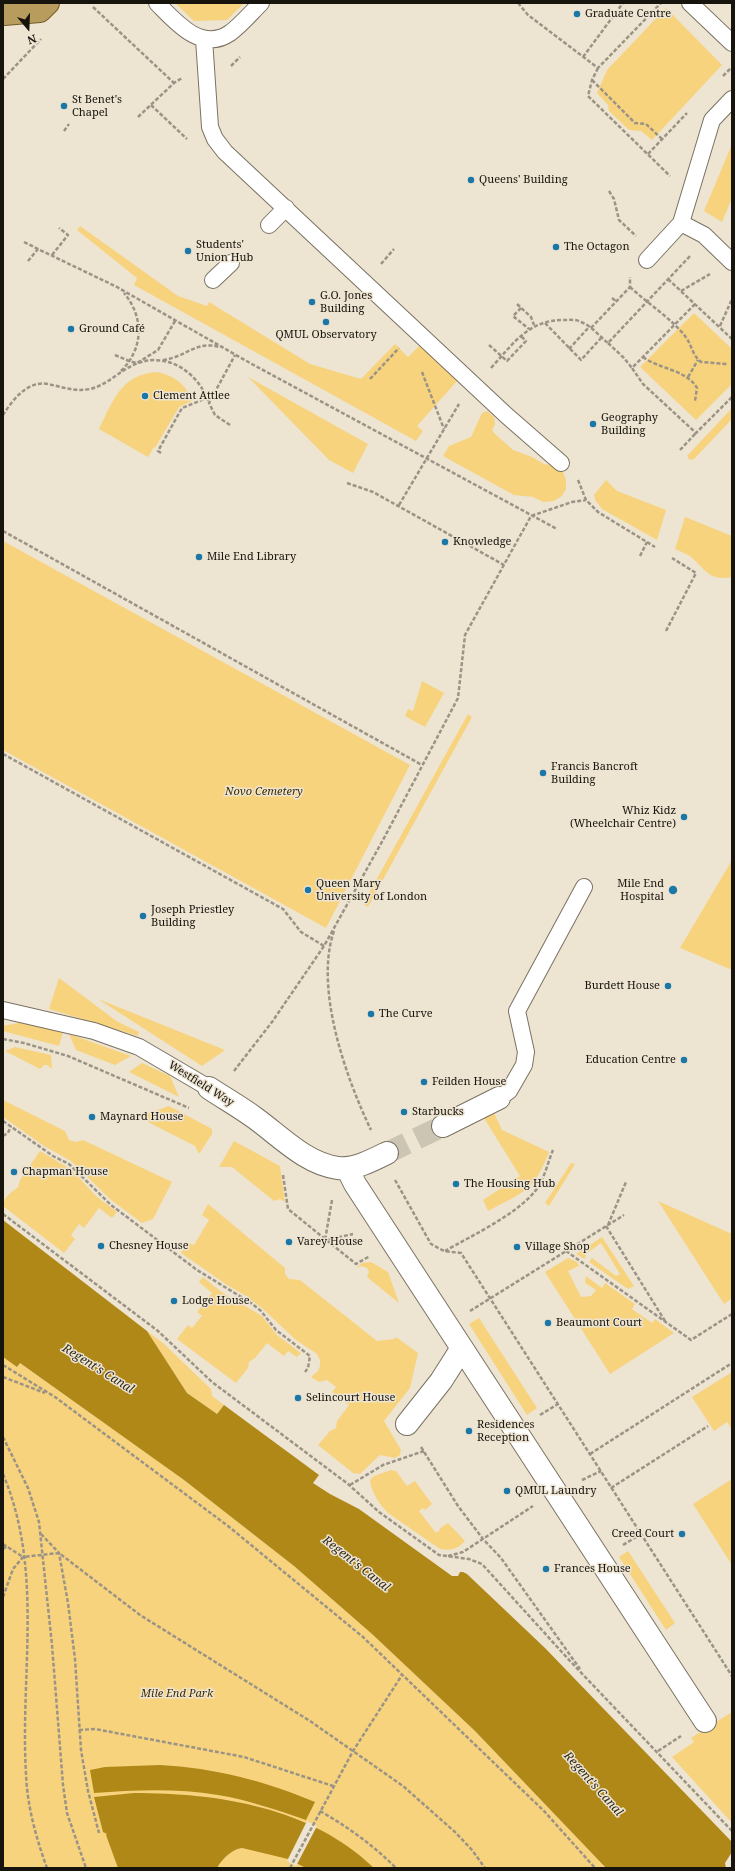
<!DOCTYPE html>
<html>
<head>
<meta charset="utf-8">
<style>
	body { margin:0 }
	#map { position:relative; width:735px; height:1871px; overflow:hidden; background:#ede4d2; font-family:"Noto Serif",serif }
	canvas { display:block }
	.frame { position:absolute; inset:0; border:4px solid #17140d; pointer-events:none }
	.north { position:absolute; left:8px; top:8px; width:40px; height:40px; -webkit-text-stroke:3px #ede4d2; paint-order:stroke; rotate:161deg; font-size:11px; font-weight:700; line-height:16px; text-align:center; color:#17140d }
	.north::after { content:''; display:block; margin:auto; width:14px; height:18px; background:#17140d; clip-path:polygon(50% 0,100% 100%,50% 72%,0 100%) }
</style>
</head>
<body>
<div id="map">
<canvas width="735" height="1871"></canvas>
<div class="frame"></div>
<div class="north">N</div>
</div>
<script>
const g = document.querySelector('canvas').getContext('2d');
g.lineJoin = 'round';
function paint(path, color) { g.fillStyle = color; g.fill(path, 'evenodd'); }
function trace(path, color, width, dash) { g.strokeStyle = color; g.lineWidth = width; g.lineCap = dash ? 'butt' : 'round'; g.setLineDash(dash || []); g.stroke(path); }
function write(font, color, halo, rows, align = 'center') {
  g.font = font + ' "Noto Serif",serif'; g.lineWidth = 3; g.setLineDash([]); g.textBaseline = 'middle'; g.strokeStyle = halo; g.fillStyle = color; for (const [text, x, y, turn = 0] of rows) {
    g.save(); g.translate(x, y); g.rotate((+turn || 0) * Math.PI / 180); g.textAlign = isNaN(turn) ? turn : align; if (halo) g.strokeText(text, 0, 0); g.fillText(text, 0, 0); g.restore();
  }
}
const green = new Path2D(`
	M 175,3 L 244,3 L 227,20 L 194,21 Z
	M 666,8 L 722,65 L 652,140 L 641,131 L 629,130 L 609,111 L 608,105 L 597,93 L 607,70 Z
	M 732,144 L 732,198 L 722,222 L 704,211 Z
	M 80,226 L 178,296 L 207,306 L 209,302 L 310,364 L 361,379 L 395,344 L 408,357 L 420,345 L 458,380 L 417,426 L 423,431 L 416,441 L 134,285 L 137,278 L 77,230 Z
	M 694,313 L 732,349 L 732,384 L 696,420 L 640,367 Z
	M 155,372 C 172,374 187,384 192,401 L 179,407 L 155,448 L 154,447 L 148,457 L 99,429 C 113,401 120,376 155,372 Z
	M 248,377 L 368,444 L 353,473 L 329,460 Z
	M 732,408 L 732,419 L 694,459 L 690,460 L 687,456 Z
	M 487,411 L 494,417 L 495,424 L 492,430 L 494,433 L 513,450 L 532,457 L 544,464 L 557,466 L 563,472 L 566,480 L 566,489 L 562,496 L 554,501 L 543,502 L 533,497 L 514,495 L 443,456 L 449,446 L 471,437 L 482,413 Z
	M 606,480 L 617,491 L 666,510 L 657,540 L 602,509 L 595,500 L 594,495 Z
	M 685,517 L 732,536 L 732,577 C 709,581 707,571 692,558 C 688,554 681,552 675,549 Z
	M 3,541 L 410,765 L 326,928 L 3,750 Z
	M 422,681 L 444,693 L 425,727 L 405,716 L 408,709 L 413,711 Z
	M 468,714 L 472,717 L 368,907 L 363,904 Z
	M 732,860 L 732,970 L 680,948 Z
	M 59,978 L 118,1022 L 139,1032 L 138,1036 L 49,1009 Z
	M 98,999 L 225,1050 L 202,1066 Z
	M 24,1022 L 63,1032 L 59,1046 L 3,1031 L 3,1026 Z
	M 69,1034 L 131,1056 L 115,1065 L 76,1050 Z
	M 15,1047 L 51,1055 L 52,1069 L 47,1065 L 44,1065 L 40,1069 L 5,1051 Z
	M 142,1063 L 170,1076 L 179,1097 L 129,1072 Z
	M 3,1100 L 65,1131 L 69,1140 L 76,1142 L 83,1140 L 172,1182 L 153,1219 L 142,1223 L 111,1200 L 71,1161 L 44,1146 L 3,1117 Z
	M 169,1106 L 212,1129 L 212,1134 L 199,1154 L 195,1146 L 148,1122 L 149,1119 L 146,1114 Z
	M 494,1113 L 502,1130 L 549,1152 C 534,1191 524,1192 488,1211 L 483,1200 L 520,1176 L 482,1115 Z
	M 234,1141 L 280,1166 L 285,1202 L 280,1199 L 274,1201 L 232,1167 L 219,1167 Z
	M 40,1151 L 72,1170 L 96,1196 L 117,1212 L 112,1218 L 99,1208 L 84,1228 L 79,1224 L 71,1235 L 75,1239 L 64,1253 L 3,1206 C 3,1197 12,1192 18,1187 L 20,1180 Z
	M 571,1163 L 575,1164 L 549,1206 L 545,1203 Z
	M 658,1201 L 732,1234 L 732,1298 L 724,1304 Z
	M 208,1204 L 285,1268 L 285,1274 L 289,1279 L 300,1280 L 377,1341 L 394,1339 L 396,1337 L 418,1353 L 410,1388 L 384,1421 L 401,1450 L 400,1455 L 395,1458 L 380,1455 L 360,1474 L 353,1473 L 318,1445 L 330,1431 L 336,1428 L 337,1421 L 349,1405 L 332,1392 L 336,1387 L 327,1380 L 319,1382 L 311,1377 L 318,1371 L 320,1366 L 320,1360 L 317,1354 L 296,1340 L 263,1309 L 246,1296 L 227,1285 L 181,1253 L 187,1243 L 194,1245 L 209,1220 L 202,1215 Z
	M 602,1237 L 634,1286 L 628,1289 L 589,1262 L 592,1258 L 616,1276 L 620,1274 L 601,1243 L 586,1254 L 585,1259 L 576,1254 Z
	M 568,1258 L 577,1262 L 579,1266 L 568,1271 L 581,1297 L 591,1296 L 596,1290 L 585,1283 L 586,1276 L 602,1288 L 605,1283 L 635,1304 L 632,1309 L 652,1323 L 655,1319 L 674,1333 L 610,1374 L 545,1272 Z
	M 371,1262 L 388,1272 L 399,1303 L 367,1277 L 369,1272 L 367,1268 L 361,1266 L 356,1268 L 362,1263 Z
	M 203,1277 L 220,1291 L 262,1316 L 277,1335 L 301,1353 L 297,1357 L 288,1351 L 284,1356 L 267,1343 L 255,1358 L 249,1362 L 248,1368 L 236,1383 L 177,1339 L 188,1325 L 192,1328 L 202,1316 L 197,1312 L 212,1293 L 199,1282 Z
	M 479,1318 L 537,1408 L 527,1415 L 469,1324 Z
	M 147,1331 L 163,1343 L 211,1389 L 212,1396 L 224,1405 L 217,1414 L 187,1393 Z
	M 3,1357 L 17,1367 L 20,1363 L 184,1480 L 294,1566 L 372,1634 L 475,1731 L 606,1868 L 3,1868 Z
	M 732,1372 L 732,1430 L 727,1422 L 714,1431 L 692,1397 Z
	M 391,1470 L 396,1471 L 407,1486 L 415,1481 L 432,1504 L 425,1510 L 423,1508 L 419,1511 L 436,1533 L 440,1530 L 439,1529 L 448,1523 L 465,1541 C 457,1549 452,1551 440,1549 L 388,1513 C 380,1505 371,1492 370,1480 L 374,1476 Z
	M 732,1479 L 732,1565 L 693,1504 Z
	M 628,1551 L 675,1623 L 666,1630 L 619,1557 Z
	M 732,1712 L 732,1823 L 672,1757 L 694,1742 L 691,1738 Z`);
const water = new Path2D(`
	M 3,1220 L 147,1331 L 187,1393 L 217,1414 L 224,1405 L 319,1475 L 313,1483 L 330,1494 L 359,1509 L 452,1576 L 458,1576 L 460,1572 L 463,1572 L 467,1574 L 545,1648 L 732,1842 L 732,1852 L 725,1863 L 726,1868 L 606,1868 L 475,1731 L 372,1634 L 294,1566 L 184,1480 L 20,1363 L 17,1367 L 3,1357 Z
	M 160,1765 C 215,1768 265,1781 315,1802 L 306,1820 C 277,1810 248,1800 218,1795 C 176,1788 135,1790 94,1793 L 90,1770 L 105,1767 Z
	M 134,1793 C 218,1793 311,1807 374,1868 L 306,1868 L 288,1859 L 242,1848 C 232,1849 222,1859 217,1868 L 118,1868 L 106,1835 L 107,1834 L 103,1832 L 94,1797 Z`);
const pier = new Path2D(`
	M 309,1817 L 307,1821 L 317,1826 L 296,1866 L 287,1861 Z`);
const pedestrianTunnel = new Path2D(`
	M 387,1153 L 443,1126`);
const path = new Path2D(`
	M 518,3 L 528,15 L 598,68 L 661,3
	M 93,7 L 174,83
	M 583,57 L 623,3
	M 231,66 L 240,57
	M 598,68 L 592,80 L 588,96 L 670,176
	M 723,76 L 731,68
	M 3,79 L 41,39
	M 592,80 L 635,123 L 646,124 L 662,139
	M 151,105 L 187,139
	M 138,117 L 174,83 L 182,78
	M 64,131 L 69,124
	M 648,154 L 687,113
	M 609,191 L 614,199 L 619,220 L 636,236
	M 24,242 L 38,249
	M 52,255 L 68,235 L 59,228
	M 28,261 L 38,249 L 117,287 L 250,363 L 557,529
	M 381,264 L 394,249
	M 668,279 L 732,339
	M 630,287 C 646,302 673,320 685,336 C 692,345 692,355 701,362 L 727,364
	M 681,291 L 710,274
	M 612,298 L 616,301
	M 517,304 L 531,317 L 534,325
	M 695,304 L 632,368 L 643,384 L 696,433 L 732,397
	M 521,308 L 513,316 L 529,329
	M 545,323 L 581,360 L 602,337
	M 720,326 L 732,299
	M 591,328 L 630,287 L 630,277
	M 608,343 L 624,358 L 632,368
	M 489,345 L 507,361 L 526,341 L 521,336
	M 569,349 L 590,326
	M 115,355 L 129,361 L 137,363 L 158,350 L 175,321
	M 643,357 C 659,369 687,370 697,388 L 695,401
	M 163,360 C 184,358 197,340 219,347
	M 491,368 C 513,344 528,320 563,320 C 569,320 576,319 581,322 C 592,326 599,336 608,343 L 691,255
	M 121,371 C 144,348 144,317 124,293
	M 422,372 L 444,429
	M 688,377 L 698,360
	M 370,379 L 399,348
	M 3,415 C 12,401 27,380 48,384 C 62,387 75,392 90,389 C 108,385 121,369 138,363 C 170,352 199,374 209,403
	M 230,425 L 215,415 L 209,403 L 235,355
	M 680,450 L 696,433
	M 161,453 L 158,451 L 182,408 L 207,398
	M 578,480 L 586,500 L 598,512 L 655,547
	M 347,483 L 373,492 L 504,565
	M 399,505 L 459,404
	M 3,531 L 422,765
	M 640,556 L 647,542
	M 666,631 L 696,573 L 672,558
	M 3,754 L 283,909 L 301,932 L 324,946
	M 334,931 C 314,988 346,1078 371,1130
	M 3,1039 L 24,1043 L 68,1056 L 189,1108
	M 234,1071 L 272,1022 L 324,946 L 383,840 L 458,698 L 465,635 L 531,516 L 572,502 L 586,500
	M 3,1121 L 53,1156 L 69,1164 L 111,1205 L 197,1270 L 251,1303 L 261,1311 L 276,1330 L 310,1356 L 308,1368 L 305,1372
	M 3,1136 L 8,1133 L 11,1126
	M 283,1175 L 288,1209 L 356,1264 L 370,1256
	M 395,1180 L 431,1244 L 444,1251 L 461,1253 L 732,1676
	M 332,1200 L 325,1240 L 353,1234
	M 3,1214 L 158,1331 L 212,1382 L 348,1484 L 379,1512 L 439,1555 L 469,1559 L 482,1564 L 570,1661 L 732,1831
	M 608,1225 L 626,1182
	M 606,1226 L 665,1321
	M 445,1251 C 471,1236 522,1212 538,1187 C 545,1176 548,1162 553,1150
	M 566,1251 L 691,1340 L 732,1314
	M 470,1311 L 624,1215
	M 3,1365 L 55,1397 L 228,1526 L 363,1637 L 544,1811 L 595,1868
	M 3,1377 L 45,1393
	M 540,1415 L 558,1404
	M 3,1437 L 28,1488 L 39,1522 L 52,1645 L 63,1785 L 67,1813 L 86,1868
	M 421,1447 L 458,1506 L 483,1539 L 501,1558 L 580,1669
	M 590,1454 L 732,1363
	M 3,1474 C 44,1571 20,1673 26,1774 C 27,1805 36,1838 47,1868
	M 582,1480 L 601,1471
	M 350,1485 L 383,1465 L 424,1451
	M 611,1488 L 708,1426
	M 41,1534 L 59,1553 L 68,1603 L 75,1659 L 81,1750 L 88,1791 L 99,1833
	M 3,1544 L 23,1557
	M 623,1545 L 641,1534
	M 3,1549 L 7,1546
	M 448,1556 L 463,1552 L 533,1506
	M 3,1597 L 13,1569 L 23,1557 L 59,1553 L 140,1615 L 310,1721 L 403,1786 L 455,1832 L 472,1850 L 485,1868
	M 79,1730 L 95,1729 L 244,1757 L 333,1786
	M 658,1751 L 681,1736
	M 320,1811 C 348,1827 373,1845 396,1868
	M 290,1868 L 353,1751 L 402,1675`);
const service = new Path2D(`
	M 157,3 C 175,21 201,53 230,33 C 241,25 251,13 261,3
	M 690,3 L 732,43
	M 204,39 L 210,127 L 215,139 L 225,152 L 506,415 L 561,463
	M 681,223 L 704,235 L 732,262
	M 269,225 L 286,208
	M 647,260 L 681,223 L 712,120 L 732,99
	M 213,280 L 231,263
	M 3,1010 L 94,1031 L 139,1047 L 209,1088
	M 499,1098 L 509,1091 L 524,1065 L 526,1052 L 517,1011 L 584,887`);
const pedestrian = new Path2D(`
	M 209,1088 C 224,1098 240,1107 255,1118 C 280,1136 306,1164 338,1168 C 354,1170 373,1160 387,1153
	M 443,1126 L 499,1098
	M 347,1168 L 355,1184 L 383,1227 L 705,1721
	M 407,1424 L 441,1381 L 462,1348`);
const trunk = new Path2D(`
	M 4,14 L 40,11 L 48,3`);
const markers = [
	[577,14,4,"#1b78a6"],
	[64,106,4,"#1b78a6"],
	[471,180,4,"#1b78a6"],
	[556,247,4,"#1b78a6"],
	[188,251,4,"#1b78a6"],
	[312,302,4,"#1b78a6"],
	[326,322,4,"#1b78a6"],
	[71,329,4,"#1b78a6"],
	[145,396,4,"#1b78a6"],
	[593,424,4,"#1b78a6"],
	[445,542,4,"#1b78a6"],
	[199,557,4,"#1b78a6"],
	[543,773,4,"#1b78a6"],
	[684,817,4,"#1b78a6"],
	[308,890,4,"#1b78a6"],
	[673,890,5,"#1b78a6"],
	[143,916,4,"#1b78a6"],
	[668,986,4,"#1b78a6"],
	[371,1014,4,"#1b78a6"],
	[684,1060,4,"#1b78a6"],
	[424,1082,4,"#1b78a6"],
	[404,1112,4,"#1b78a6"],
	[92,1117,4,"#1b78a6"],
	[14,1172,4,"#1b78a6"],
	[456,1184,4,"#1b78a6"],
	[289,1242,4,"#1b78a6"],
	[101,1246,4,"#1b78a6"],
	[517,1247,4,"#1b78a6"],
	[174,1301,4,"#1b78a6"],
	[548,1323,4,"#1b78a6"],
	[298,1398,4,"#1b78a6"],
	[469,1431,4,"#1b78a6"],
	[507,1491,4,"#1b78a6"],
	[682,1534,4,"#1b78a6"],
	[546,1569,4,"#1b78a6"]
];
const poiNames = [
	["Graduate Centre",585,14],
	["St Benet's",72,100],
	["Chapel",72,113],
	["Queens' Building",479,180],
	["Students'",196,245],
	["Union Hub",196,258],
	["The Octagon",564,247],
	["G.O. Jones",320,296],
	["Building",320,309],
	["Ground Café",79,329],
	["QMUL Observatory",326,335,"center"],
	["Clement Attlee",153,396],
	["Geography",601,418],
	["Building",601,431],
	["Knowledge",453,542],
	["Mile End Library",207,557],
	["Francis Bancroft",551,767],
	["Building",551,780],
	["Whiz Kidz",676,811,"right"],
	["(Wheelchair Centre)",676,824,"right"],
	["Queen Mary",316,884],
	["University of London",316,897],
	["Mile End",664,884,"right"],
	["Hospital",664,897,"right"],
	["Joseph Priestley",151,910],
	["Building",151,923],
	["Burdett House",660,986,"right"],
	["The Curve",379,1014],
	["Education Centre",676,1060,"right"],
	["Feilden House",432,1082],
	["Starbucks",412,1112],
	["Maynard House",100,1117],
	["Chapman House",22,1172],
	["The Housing Hub",464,1184],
	["Varey House",297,1242],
	["Chesney House",109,1246],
	["Village Shop",525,1247],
	["Lodge House",182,1301],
	["Beaumont Court",556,1323],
	["Selincourt House",306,1398],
	["Residences",477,1425],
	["Reception",477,1438],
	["QMUL Laundry",515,1491],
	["Creed Court",674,1534,"right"],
	["Frances House",554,1569]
];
const parkNames = [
	["Novo Cemetery",264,792],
	["Mile End Park",177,1694]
];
const streetNames = [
	["Westfield Way",201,1084,32]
];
const waterNames = [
	["Regent's Canal",98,1369,32],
	["Regent's Canal",356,1564,38],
	["Regent's Canal",593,1784,48]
];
paint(green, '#f8d37e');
paint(water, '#b08818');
paint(pier, '#ede4d2');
trace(pedestrianTunnel, '#cdc5b4', 22, [22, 11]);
trace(service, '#7a7262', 18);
trace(pedestrian, '#7a7262', 24);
trace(trunk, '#735d27', 24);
trace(path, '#9b9486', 2.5, [4, 2]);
trace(service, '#fff', 16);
trace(pedestrian, '#fff', 22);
trace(trunk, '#b79c5e', 22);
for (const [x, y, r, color] of markers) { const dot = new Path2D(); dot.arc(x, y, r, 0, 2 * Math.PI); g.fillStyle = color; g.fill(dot); trace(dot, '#ede4d2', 1.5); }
write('11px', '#17140d', '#ede4d2', poiNames, 'left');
write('italic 11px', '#3e2d01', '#ede4d2', parkNames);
write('11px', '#17140d', '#ede4d2', streetNames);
write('italic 12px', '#302817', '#ede4d2', waterNames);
</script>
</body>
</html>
